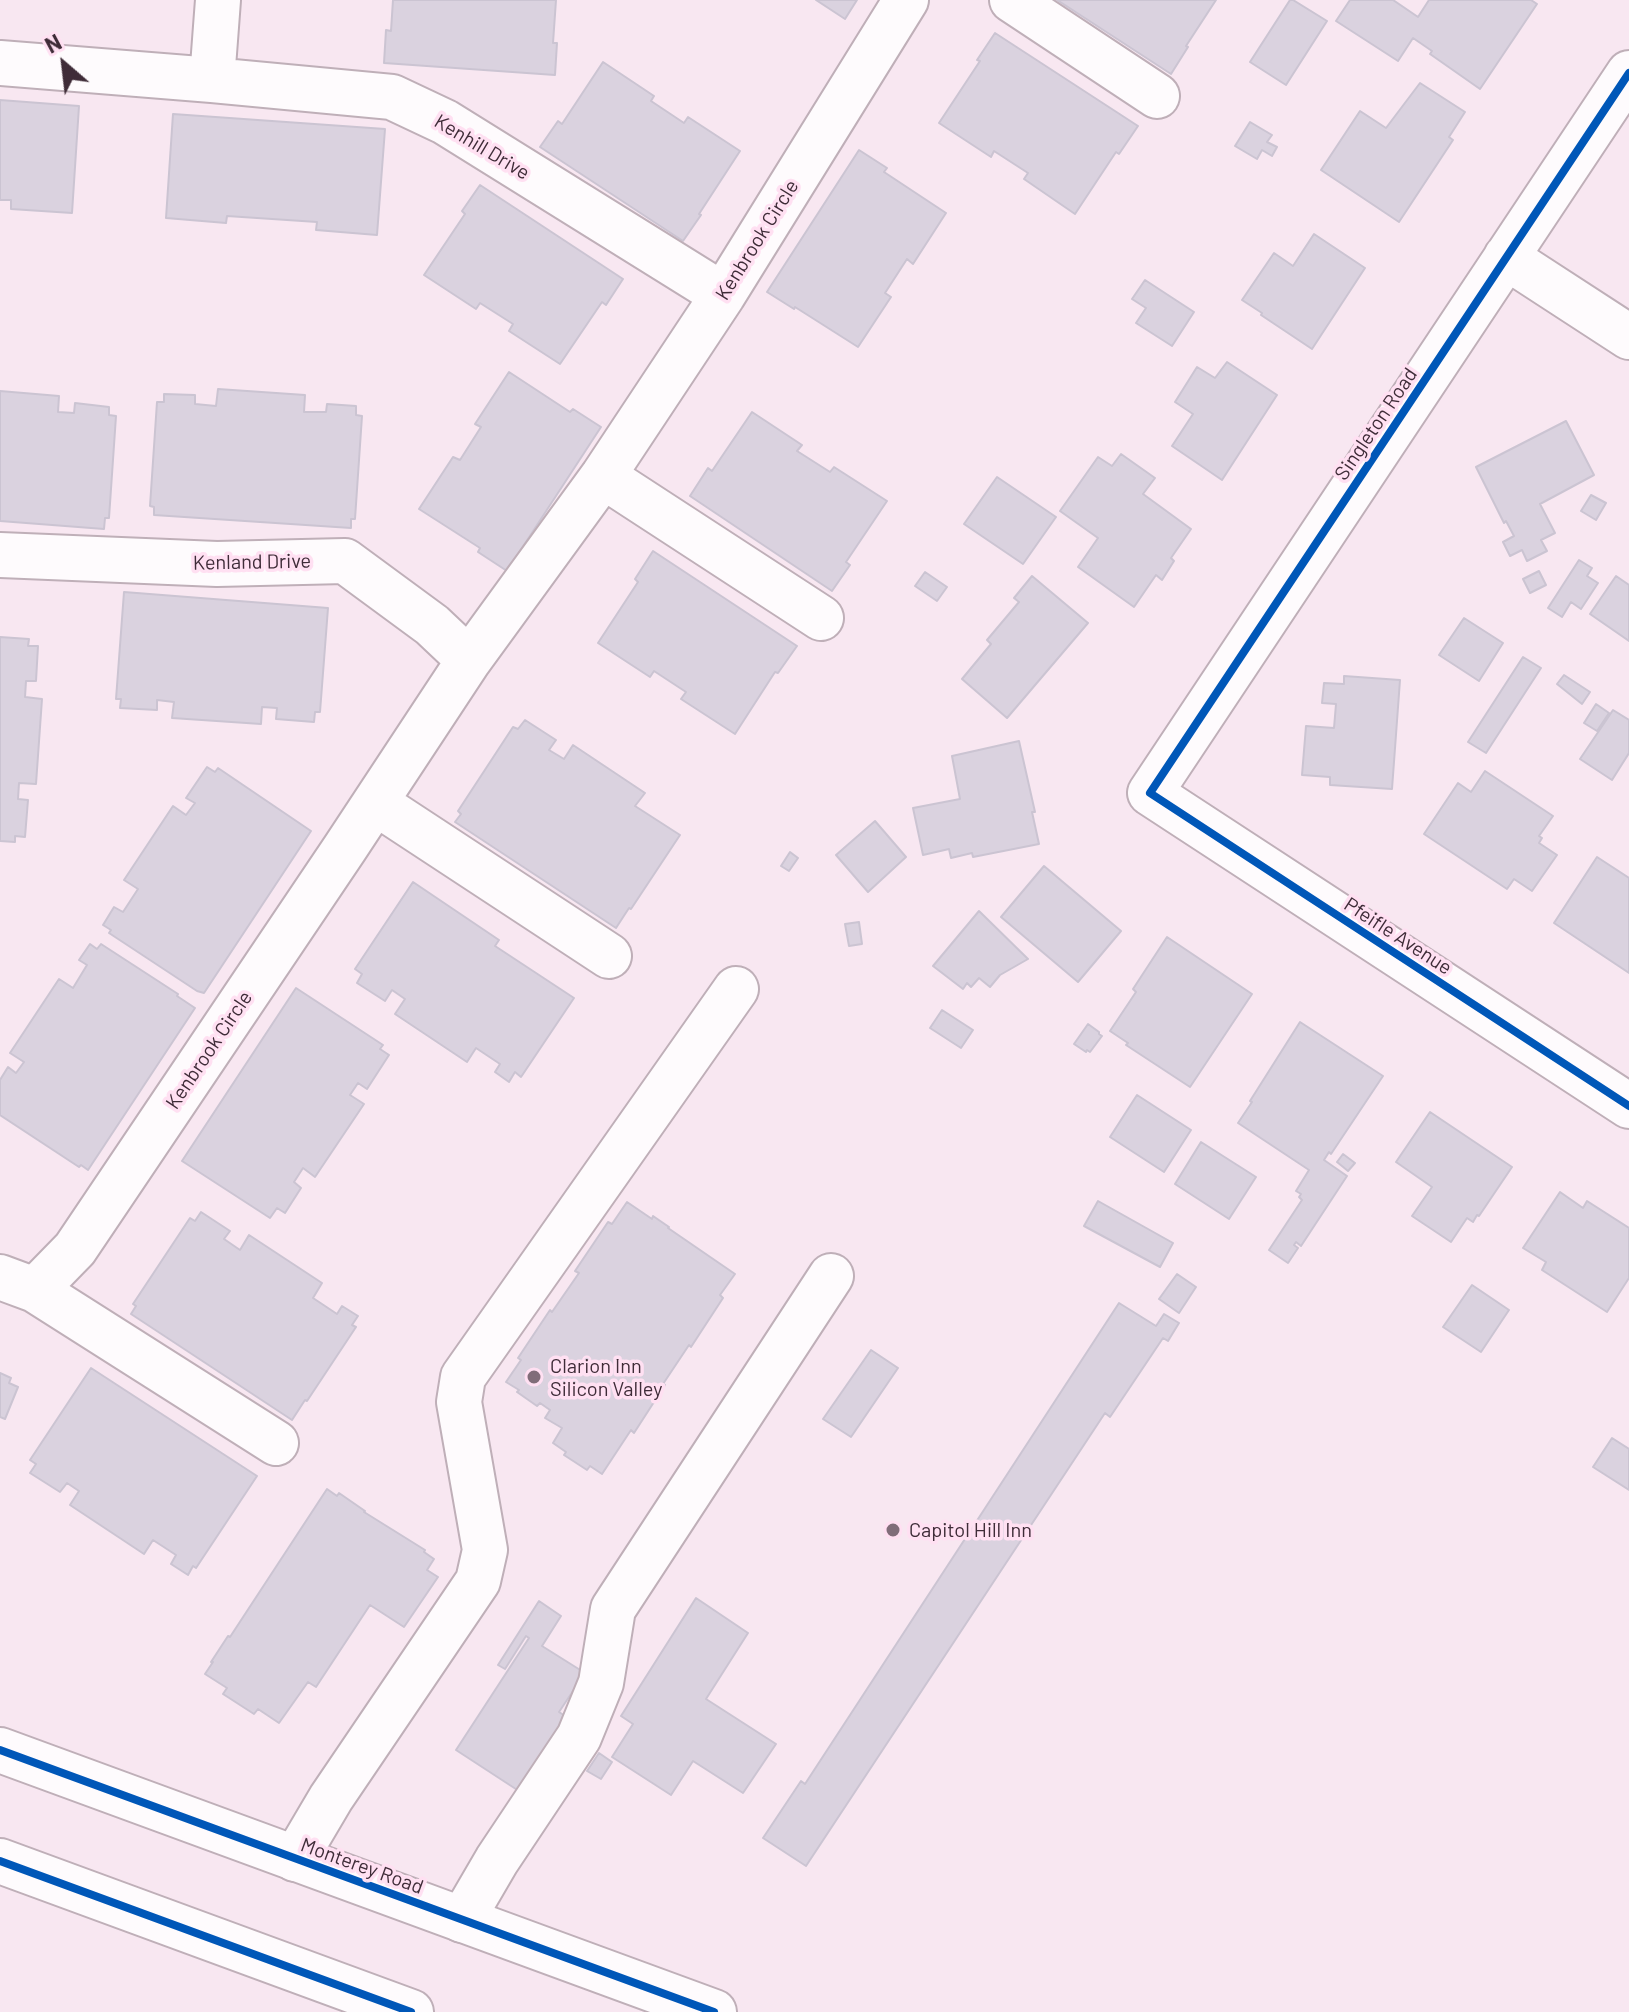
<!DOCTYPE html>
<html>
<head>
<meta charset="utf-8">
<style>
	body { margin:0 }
	#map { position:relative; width:1629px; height:2012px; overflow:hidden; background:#f8e7f1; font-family:Barlow,sans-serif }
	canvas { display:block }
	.north { position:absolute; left:24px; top:24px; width:80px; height:80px; -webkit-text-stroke:6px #ffe0f2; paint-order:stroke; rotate:332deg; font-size:22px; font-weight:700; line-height:32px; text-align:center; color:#3f2c38 }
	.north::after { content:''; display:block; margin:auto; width:28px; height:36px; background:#3f2c38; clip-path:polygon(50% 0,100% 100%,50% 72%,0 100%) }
</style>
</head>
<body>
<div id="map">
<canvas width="1629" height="2012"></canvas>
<div class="north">N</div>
</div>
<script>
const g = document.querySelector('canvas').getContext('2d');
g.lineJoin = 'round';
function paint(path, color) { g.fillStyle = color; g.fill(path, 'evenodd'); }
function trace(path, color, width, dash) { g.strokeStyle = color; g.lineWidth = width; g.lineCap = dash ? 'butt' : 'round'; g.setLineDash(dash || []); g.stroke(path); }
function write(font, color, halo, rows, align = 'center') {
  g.font = font + ' Barlow,sans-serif'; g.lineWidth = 7; g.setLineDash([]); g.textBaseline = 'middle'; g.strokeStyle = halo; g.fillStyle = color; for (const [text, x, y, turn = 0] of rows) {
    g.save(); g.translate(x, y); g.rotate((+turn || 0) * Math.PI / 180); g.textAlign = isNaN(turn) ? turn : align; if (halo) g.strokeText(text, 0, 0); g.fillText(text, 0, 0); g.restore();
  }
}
const building = new Path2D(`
	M 393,0 L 556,0 L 553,43 L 557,43 L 555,75 L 384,63 L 386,30 L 391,31 Z
	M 816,0 L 857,0 L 845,19 Z
	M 1057,0 L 1216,0 L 1186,46 L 1188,47 L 1171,74 Z
	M 1290,0 L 1293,0 L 1327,21 L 1286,85 L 1250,62 Z
	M 1350,0 L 1393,0 L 1418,17 L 1429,0 L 1531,0 L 1537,4 L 1480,89 L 1430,54 L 1432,51 L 1413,38 L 1398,61 L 1336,21 Z
	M 995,33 L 1138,126 L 1119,154 L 1116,152 L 1075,214 L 1024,179 L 1028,173 L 994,151 L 991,157 L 939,123 L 980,61 L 977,60 Z
	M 603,62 L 654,96 L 651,101 L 684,123 L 688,117 L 740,151 L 699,214 L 701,215 L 683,241 L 540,147 L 558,121 L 562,124 Z
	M 1420,83 L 1465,112 L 1449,137 L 1453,140 L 1399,222 L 1321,170 L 1360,111 L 1386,128 Z
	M 0,100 L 79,106 L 72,213 L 11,209 L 11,200 L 0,200 Z
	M 173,114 L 385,129 L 377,235 L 316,230 L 317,222 L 227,216 L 226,223 L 166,218 Z
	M 1250,122 L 1272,135 L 1267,142 L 1277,147 L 1272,156 L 1262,150 L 1257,159 L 1235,146 Z
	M 859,150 L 887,168 L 884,172 L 946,213 L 913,264 L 907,259 L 885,293 L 891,297 L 858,347 L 795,307 L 794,309 L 767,292 Z
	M 480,185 L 623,279 L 606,305 L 602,302 L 560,364 L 509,331 L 513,324 L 480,303 L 476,309 L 424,275 L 465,214 L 462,211 Z
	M 1314,234 L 1365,268 L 1312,349 L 1261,315 L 1262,313 L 1242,300 L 1274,253 L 1293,266 Z
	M 1145,280 L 1194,312 L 1172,346 L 1136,323 L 1146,308 L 1132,299 Z
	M 1227,362 L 1277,395 L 1222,480 L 1172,446 L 1193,414 L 1175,402 L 1197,367 L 1215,378 Z
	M 509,372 L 570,412 L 573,409 L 601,427 L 507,571 L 478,552 L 480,548 L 419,509 L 453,457 L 460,460 L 481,427 L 475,424 Z
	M 218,389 L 305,395 L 304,412 L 326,412 L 327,404 L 356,406 L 356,415 L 362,416 L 355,519 L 351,519 L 351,528 L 154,515 L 154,507 L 150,506 L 157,402 L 164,402 L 164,394 L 195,395 L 195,404 L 216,406 Z
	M 0,391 L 59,396 L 58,412 L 74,413 L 75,403 L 109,407 L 109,415 L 116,416 L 109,518 L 105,518 L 104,529 L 0,521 Z
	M 752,412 L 802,445 L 797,451 L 830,472 L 834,467 L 887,501 L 846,562 L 850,565 L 832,591 L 690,496 L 708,468 L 712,471 Z
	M 1566,421 L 1594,475 L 1540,504 L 1555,533 L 1541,540 L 1547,551 L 1527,561 L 1522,550 L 1510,556 L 1503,542 L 1514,536 L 1506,521 L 1504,523 L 1476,467 Z
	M 1121,454 L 1155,478 L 1143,494 L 1191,529 L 1171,558 L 1174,561 L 1162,580 L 1156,575 L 1134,607 L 1078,567 L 1098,538 L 1060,511 L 1098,457 L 1112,466 Z
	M 997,477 L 1056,517 L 1023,564 L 964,524 Z
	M 1591,495 L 1606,503 L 1596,520 L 1581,511 Z
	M 653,551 L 797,646 L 778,673 L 775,672 L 735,734 L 681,699 L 686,692 L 654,671 L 650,677 L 598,643 L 638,582 L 635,579 Z
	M 1579,560 L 1592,568 L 1587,576 L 1598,583 L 1581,609 L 1571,602 L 1562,617 L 1548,608 Z
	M 1539,571 L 1546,585 L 1530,593 L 1523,579 Z
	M 925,572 L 947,587 L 937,601 L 915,586 Z
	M 1032,576 L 1088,623 L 1007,718 L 962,679 L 991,644 L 987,640 L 1019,602 L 1014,598 Z
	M 1616,576 L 1629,585 L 1629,641 L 1590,614 Z
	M 124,592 L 328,608 L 320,712 L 315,712 L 314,722 L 276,719 L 277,708 L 262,707 L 261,724 L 172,718 L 174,702 L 157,700 L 157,710 L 120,708 L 121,699 L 116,699 Z
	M 1464,618 L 1503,643 L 1479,681 L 1439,655 Z
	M 0,637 L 29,639 L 28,646 L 38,646 L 36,681 L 26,681 L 25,697 L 42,699 L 36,784 L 19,783 L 18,799 L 28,800 L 25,837 L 15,836 L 15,842 L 0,841 Z
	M 1523,657 L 1541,668 L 1486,753 L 1468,742 Z
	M 1564,675 L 1590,692 L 1582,704 L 1557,684 Z
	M 1344,676 L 1400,680 L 1392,789 L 1330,785 L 1330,777 L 1302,775 L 1306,726 L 1334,728 L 1336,704 L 1322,703 L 1324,683 L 1344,684 Z
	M 1596,704 L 1609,713 L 1597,731 L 1584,723 Z
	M 1613,710 L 1629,720 L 1629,753 L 1612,780 L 1580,759 Z
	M 525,720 L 556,740 L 549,750 L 564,759 L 573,745 L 645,793 L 635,806 L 680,835 L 631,909 L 629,908 L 616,928 L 455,822 L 461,814 L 458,811 L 513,727 L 518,729 Z
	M 1019,741 L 1035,812 L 1032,812 L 1039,844 L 973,857 L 972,853 L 951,858 L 949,849 L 923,855 L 913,808 L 960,799 L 952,756 Z
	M 207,767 L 215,772 L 218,768 L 311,831 L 204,993 L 197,991 L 109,933 L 111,930 L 103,925 L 114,907 L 123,912 L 138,889 L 124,880 L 173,806 L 186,815 L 195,803 L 186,798 Z
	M 1485,771 L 1553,816 L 1539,836 L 1542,838 L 1539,843 L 1557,855 L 1532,891 L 1514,879 L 1507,889 L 1424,834 L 1458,783 L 1471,792 Z
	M 875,821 L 906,857 L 868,892 L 836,855 Z
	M 790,852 L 798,858 L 789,871 L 781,866 Z
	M 1597,857 L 1629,878 L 1629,973 L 1554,923 Z
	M 1044,866 L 1121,931 L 1078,982 L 1001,917 Z
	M 413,882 L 499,940 L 495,946 L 574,998 L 521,1077 L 515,1072 L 509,1082 L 495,1072 L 500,1064 L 476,1048 L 467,1062 L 395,1014 L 405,999 L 392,990 L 385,1001 L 357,983 L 362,974 L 355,969 Z
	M 979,911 L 1028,959 L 1000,975 L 990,987 L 979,978 L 971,987 L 967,983 L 963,989 L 933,966 Z
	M 859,922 L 862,944 L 849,946 L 845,924 Z
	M 1167,937 L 1252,994 L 1190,1087 L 1126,1045 L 1128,1043 L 1110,1031 L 1136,992 L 1133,989 Z
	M 90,944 L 97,949 L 101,944 L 178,994 L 177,996 L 195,1008 L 88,1170 L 81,1165 L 79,1167 L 0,1115 L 0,1080 L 8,1067 L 16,1073 L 24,1062 L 10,1053 L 59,979 L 73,988 L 87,965 L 79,960 Z
	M 296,988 L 383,1045 L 380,1049 L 389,1055 L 367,1089 L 358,1083 L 350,1095 L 364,1104 L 315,1177 L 303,1168 L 294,1182 L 301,1188 L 285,1213 L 277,1208 L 270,1218 L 182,1161 Z
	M 942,1010 L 973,1030 L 961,1048 L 930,1028 Z
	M 1300,1022 L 1383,1076 L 1331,1154 L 1329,1152 L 1324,1160 L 1347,1176 L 1301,1246 L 1296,1242 L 1294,1245 L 1298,1248 L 1288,1263 L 1269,1250 L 1302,1200 L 1299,1197 L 1301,1194 L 1296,1191 L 1309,1170 L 1238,1123 L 1252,1102 L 1250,1101 Z
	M 1088,1024 L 1099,1032 L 1099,1034 L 1102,1036 L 1090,1052 L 1087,1050 L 1086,1052 L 1074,1044 Z
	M 1137,1095 L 1191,1130 L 1164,1172 L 1110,1137 Z
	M 1430,1112 L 1512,1167 L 1479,1216 L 1477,1215 L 1473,1222 L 1467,1218 L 1451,1242 L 1412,1216 L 1432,1187 L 1396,1162 Z
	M 1201,1142 L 1256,1177 L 1229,1219 L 1175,1184 Z
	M 1343,1154 L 1355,1163 L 1348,1171 L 1337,1162 Z
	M 1560,1192 L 1583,1208 L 1587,1201 L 1629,1228 L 1629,1278 L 1607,1312 L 1542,1270 L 1546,1262 L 1523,1248 Z
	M 1098,1201 L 1173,1243 L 1160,1267 L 1084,1226 Z
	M 627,1202 L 652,1219 L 653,1216 L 669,1227 L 668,1228 L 735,1274 L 720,1295 L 723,1298 L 691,1347 L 689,1345 L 663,1384 L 665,1385 L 634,1433 L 631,1430 L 602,1474 L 590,1466 L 587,1470 L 564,1455 L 566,1452 L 553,1443 L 562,1428 L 545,1418 L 550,1410 L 540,1403 L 537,1406 L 517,1392 L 519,1390 L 506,1382 L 521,1360 L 518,1358 L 550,1310 L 552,1312 L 579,1273 L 575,1271 L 608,1222 L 612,1224 Z
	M 201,1212 L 230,1231 L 224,1239 L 240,1250 L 249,1235 L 322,1283 L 313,1298 L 337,1314 L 342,1306 L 358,1316 L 352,1325 L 356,1327 L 307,1401 L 305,1400 L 292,1420 L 131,1314 L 136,1306 L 133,1304 L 190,1218 L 195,1221 Z
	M 1177,1274 L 1196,1287 L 1179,1313 L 1159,1299 Z
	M 1472,1285 L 1509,1310 L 1481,1352 L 1443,1327 Z
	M 1119,1303 L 1156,1326 L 1164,1314 L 1179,1323 L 1168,1341 L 1163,1338 L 1110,1417 L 1105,1413 L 806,1866 L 763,1838 L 801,1781 L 805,1784 Z
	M 871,1350 L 898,1368 L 851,1437 L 823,1419 Z
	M 91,1368 L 257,1476 L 196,1568 L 193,1566 L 188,1575 L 171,1564 L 176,1555 L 153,1540 L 144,1554 L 70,1505 L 79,1491 L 67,1483 L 60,1492 L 30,1473 L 36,1464 L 30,1460 Z
	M 0,1373 L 11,1378 L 9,1383 L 18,1387 L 5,1419 L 0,1417 Z
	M 1612,1438 L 1629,1449 L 1629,1490 L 1593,1467 Z
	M 327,1489 L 337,1496 L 339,1493 L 365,1511 L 364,1512 L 425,1550 L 424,1552 L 434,1559 L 427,1570 L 438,1577 L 404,1627 L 370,1605 L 316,1687 L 308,1682 L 279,1723 L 258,1709 L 254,1714 L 223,1694 L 227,1688 L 205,1674 L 213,1662 L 211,1662 L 228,1636 L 230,1637 Z
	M 696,1598 L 748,1633 L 706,1699 L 776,1744 L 743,1793 L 693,1761 L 671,1795 L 612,1757 L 633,1724 L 621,1716 Z
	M 539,1601 L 561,1616 L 542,1646 L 585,1673 L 559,1712 L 568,1718 L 525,1795 L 456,1750 L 529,1638 L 526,1636 L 505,1669 L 498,1665 Z
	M 599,1753 L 612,1762 L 601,1779 L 587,1771 Z`);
const minor = new Path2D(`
	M 1012,0 L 1157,96
	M 0,63 L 212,80 L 392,97 L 445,122 L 723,295
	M 1629,73 L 1150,793 L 1629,1106
	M 212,80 L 218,0
	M 1506,257 L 1629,337
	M 603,476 L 821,618
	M 0,555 L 217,564 L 345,561 L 432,625 L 469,660
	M 376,803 L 609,956
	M 0,1277 L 35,1290 L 75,1249 L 345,848 L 469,660 L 603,476 L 723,295 L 906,0
	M 35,1290 L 276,1443
	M 295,1859 L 331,1798 L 478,1581 L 485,1550 L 459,1402 L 463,1377 L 736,989
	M 462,1920 L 497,1860 L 579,1737 L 601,1683 L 613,1609 L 831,1276`);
const major = new Path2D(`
	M 0,1750 L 714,2012
	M 0,1861 L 411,2012`);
const cycleway = new Path2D(`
	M 1629,73 L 1150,793 L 1629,1106
	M 0,1750 L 714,2012
	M 0,1861 L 411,2012`);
const markers = [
	[534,1377,8,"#806d79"],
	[893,1530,8,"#806d79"]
];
const streetNames = [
	["Kenhill Drive",482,147,31],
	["Kenbrook Circle",757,240,-58],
	["Singleton Road",1376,424,-56],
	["Kenland Drive",252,562,-1],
	["Pfeifle Avenue",1398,936,33],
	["Kenbrook Circle",209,1050,-56],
	["Monterey Road",362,1866,20]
];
const poiNames = [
	["Clarion Inn",550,1366],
	["Silicon Valley",550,1389],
	["Capitol Hill Inn",909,1530]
];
paint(building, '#dad2df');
trace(building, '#cbc4d2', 2);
trace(minor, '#bfafb8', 48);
trace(major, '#bfafb8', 48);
trace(minor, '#fefbfd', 44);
trace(major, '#fefbfd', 44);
trace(cycleway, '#0057b8', 8);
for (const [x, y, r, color] of markers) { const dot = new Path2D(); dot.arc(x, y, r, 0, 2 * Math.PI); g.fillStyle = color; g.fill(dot); trace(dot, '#ffe0f2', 3); }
write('20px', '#3f2c38', '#ffe0f2', streetNames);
write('20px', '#3f2c38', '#ffe0f2', poiNames, 'left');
</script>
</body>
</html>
